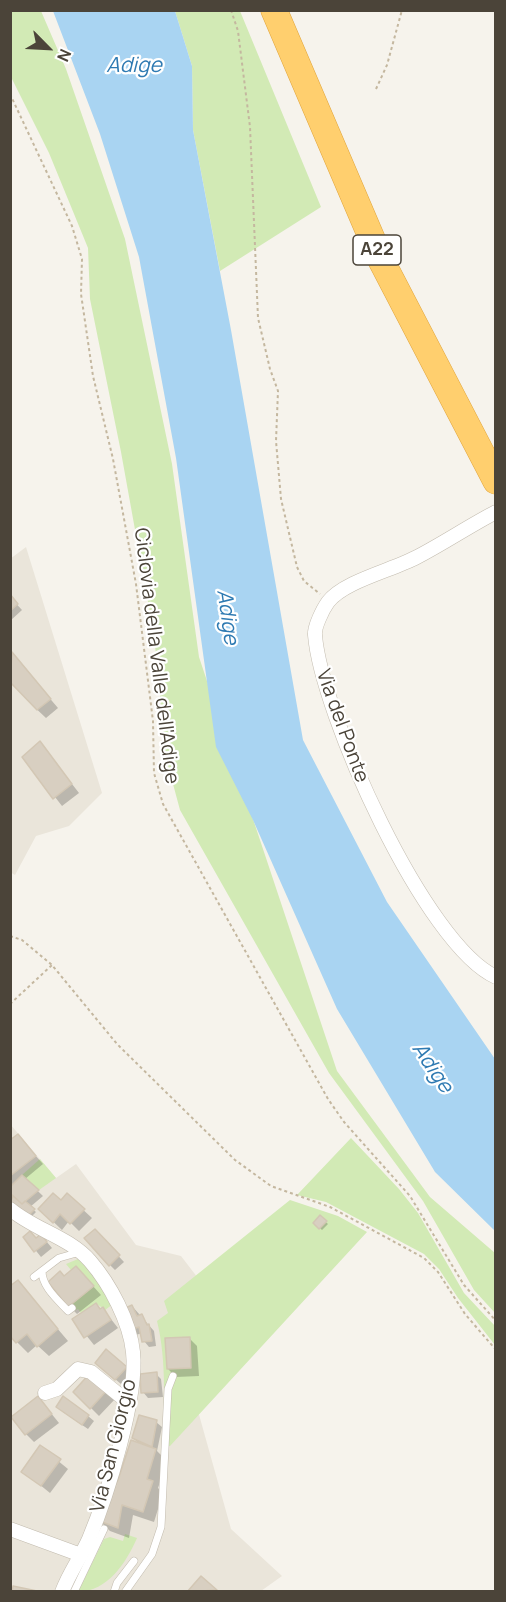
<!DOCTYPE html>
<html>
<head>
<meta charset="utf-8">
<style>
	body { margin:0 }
	#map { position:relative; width:506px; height:1602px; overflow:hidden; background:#f6f3ec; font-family:Manrope,sans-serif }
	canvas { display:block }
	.frame { position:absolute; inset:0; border:12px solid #4b4439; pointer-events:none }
	.north { position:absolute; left:18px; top:18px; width:60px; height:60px; -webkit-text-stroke:4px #fff; paint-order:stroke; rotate:114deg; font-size:16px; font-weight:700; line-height:24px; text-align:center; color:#4b4439 }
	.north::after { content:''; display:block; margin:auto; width:21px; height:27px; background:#4b4439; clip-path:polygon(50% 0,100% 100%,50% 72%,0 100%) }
</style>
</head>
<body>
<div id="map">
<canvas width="506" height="1602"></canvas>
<div class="frame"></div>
<div class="north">N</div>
</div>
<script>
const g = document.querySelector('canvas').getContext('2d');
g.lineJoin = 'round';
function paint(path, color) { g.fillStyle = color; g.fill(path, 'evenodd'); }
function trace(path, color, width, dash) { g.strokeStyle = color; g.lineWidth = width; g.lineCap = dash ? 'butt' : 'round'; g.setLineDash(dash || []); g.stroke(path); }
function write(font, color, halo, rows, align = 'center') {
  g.font = font + ' Manrope,sans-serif'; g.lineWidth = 4.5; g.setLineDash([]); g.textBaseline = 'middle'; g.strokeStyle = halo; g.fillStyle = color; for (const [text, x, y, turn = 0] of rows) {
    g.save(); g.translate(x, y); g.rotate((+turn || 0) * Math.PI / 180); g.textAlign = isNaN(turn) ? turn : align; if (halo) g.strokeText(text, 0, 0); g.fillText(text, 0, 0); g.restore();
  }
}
const residential = new Path2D(`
	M 26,547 L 102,793 L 69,826 L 36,836 L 15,875 L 10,872 L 10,559 Z
	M 10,1124 L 56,1178 L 76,1164 L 136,1245 L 181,1256 L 254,1351 L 198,1411 L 231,1529 L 282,1576 L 261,1591 L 11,1591 Z`);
const green = new Path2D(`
	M 11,11 L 41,11 L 66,69 L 125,239 L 172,464 L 199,657 L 337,1071 L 430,1197 L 495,1253 L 495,1313 L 474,1290 L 423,1201 L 329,1073 L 180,810 L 166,758 L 154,635 L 121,452 L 90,299 L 88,248 L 49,153 L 11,77 Z
	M 175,11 L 240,11 L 321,207 L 220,271 L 193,130 L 192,66 Z
	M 351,1138 L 399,1189 L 418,1213 L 464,1293 L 495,1326 L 495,1345 L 458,1298 L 439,1269 L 424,1254 L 326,1202 L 297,1195 Z
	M 40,1159 L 56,1178 L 39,1190 L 22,1175 Z
	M 290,1200 L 338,1216 L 367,1232 L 170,1446 L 162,1447 C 164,1406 167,1362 157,1321 L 168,1313 L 164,1301 Z
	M 78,1259 L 85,1261 L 113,1304 L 105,1310 L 96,1303 L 81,1313 L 78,1309 L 74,1311 L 69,1306 L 93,1286 L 76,1266 L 71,1270 L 66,1264 Z
	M 125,1534 L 137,1538 C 126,1563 108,1591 78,1592 L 104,1539 L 110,1537 L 123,1541 Z`);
const water = new Path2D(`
	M 53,11 L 175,11 L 192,66 L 193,130 L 231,330 L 303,740 L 387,902 L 495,1059 L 495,1231 L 435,1172 L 337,1009 L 253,820 L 216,747 L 176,458 L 139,257 L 100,134 Z`);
const shadow = new Path2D(`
	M 10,597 L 22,610 L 10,621 Z
	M 12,654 L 58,708 L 46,718 L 28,701 L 10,680 Z
	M 40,743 L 79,793 L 62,806 L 24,757 Z
	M 10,1142 L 26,1145 L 43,1164 L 25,1179 L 43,1196 L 30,1207 L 36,1212 L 30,1218 L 10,1202 L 15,1196 L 10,1187 Z
	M 67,1195 L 92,1218 L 79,1231 L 69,1221 L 62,1230 L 40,1209 L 61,1202 Z
	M 320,1217 L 328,1224 L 322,1230 L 315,1223 Z
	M 95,1231 L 124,1262 L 115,1270 L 110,1265 Z
	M 25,1237 L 46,1241 L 52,1248 L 41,1257 Z
	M 84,1276 L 101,1295 L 77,1314 L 69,1306 L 64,1277 Z
	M 18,1282 L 68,1341 L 49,1356 L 37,1345 L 28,1353 L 17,1342 Z
	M 132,1306 L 154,1331 L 156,1346 L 149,1347 L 144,1341 L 142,1333 L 136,1335 L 123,1310 Z
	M 103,1309 L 118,1328 L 94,1345 L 74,1320 Z
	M 189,1338 L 197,1346 L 199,1376 L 176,1377 L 168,1369 Z
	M 102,1368 L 126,1368 L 131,1373 L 121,1384 Z
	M 156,1374 L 161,1379 L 163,1397 L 148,1398 L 143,1392 Z
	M 91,1375 L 116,1398 L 99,1416 L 83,1400 Z
	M 46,1407 L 59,1423 L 34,1442 L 26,1434 Z
	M 63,1412 L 88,1416 L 94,1421 L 88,1429 Z
	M 156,1422 L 162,1427 L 157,1451 L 167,1461 L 158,1488 L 163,1493 L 154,1522 L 133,1515 L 129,1538 L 110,1531 L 99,1520 L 141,1445 L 133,1438 Z
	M 41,1447 L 68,1469 L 50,1493 L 23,1471 Z`);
const building = new Path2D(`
	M 10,594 L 18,604 L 10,611 Z
	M 12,652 L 51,699 L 37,710 L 10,682 Z
	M 40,741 L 72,784 L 53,799 L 22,757 Z
	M 18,1134 L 36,1156 L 10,1176 L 10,1140 Z
	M 22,1175 L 39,1190 L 22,1204 L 10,1193 L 10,1187 Z
	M 53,1193 L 61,1200 L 67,1193 L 85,1209 L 70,1224 L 60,1214 L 53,1223 L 38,1209 Z
	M 13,1196 L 22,1204 L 25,1201 L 35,1209 L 27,1217 L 10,1203 Z
	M 320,1215 L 327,1221 L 319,1229 L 313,1223 Z
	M 95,1229 L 120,1255 L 109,1266 L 84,1238 Z
	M 30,1231 L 36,1238 L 41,1234 L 47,1242 L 34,1252 L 23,1237 Z
	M 76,1266 L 94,1286 L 68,1307 L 48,1282 L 60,1271 L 64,1276 Z
	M 18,1280 L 58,1329 L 37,1347 L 27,1334 L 16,1343 L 10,1336 L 10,1286 Z
	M 96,1303 L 100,1309 L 103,1307 L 111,1320 L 84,1338 L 72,1319 Z
	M 132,1305 L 137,1316 L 142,1314 L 147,1325 L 149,1324 L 152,1341 L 142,1342 L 139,1327 L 130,1330 L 121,1310 Z
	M 190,1337 L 191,1368 L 167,1369 L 165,1338 Z
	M 106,1349 L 127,1367 L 115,1380 L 95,1363 Z
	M 91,1372 L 109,1388 L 90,1409 L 73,1392 Z
	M 157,1372 L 158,1392 L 141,1393 L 140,1374 Z
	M 38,1396 L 52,1414 L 25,1435 L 11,1417 Z
	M 63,1396 L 89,1415 L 82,1425 L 56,1407 Z
	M 139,1415 L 157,1420 L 152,1447 L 132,1438 Z
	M 131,1440 L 156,1449 L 147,1479 L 153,1481 L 143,1512 L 122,1505 L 118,1528 L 97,1520 L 118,1480 Z
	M 40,1445 L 61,1459 L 41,1486 L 21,1472 Z
	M 201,1576 L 217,1590 L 187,1592 Z
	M 13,1586 L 37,1591 L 37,1592 L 12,1592 Z`);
const path = new Path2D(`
	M 231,10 L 238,31 L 250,127 L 258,318 L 270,369 L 278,391 L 276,441 L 281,499 L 297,567 L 304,581 L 320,594
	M 376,89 L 387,65 L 402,10
	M 10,94 L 72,226 L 82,259 L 81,294 L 93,376 L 113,459 L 136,584 L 153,721 L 154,773 L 163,804 L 328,1099 L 344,1122 L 410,1196 L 464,1285 L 496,1321
	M 10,936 L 22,940 L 52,965 L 117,1044 L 235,1160 L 271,1186 L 330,1207 L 424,1258 L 438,1272 L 465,1314 L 496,1350
	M 10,1004 L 52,965`);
const lane = new Path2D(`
	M 42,1271 C 42,1287 58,1300 68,1311 L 72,1308
	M 34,1277 L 59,1258 L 80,1252
	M 74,1592 L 104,1529
	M 114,1592 L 117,1583 L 134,1561
	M 125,1592 L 152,1554 L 161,1527 L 168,1389 L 173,1376`);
const street = new Path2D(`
	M 496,512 C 469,526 444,543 417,557 C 393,570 344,581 328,602 C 323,609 314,627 315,635 C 321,712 425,945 496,977
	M 10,1209 C 35,1230 69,1237 90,1261 C 110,1284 130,1322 133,1352 C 138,1397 107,1496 89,1539 C 81,1557 69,1573 62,1592
	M 45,1393 L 57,1389 L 78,1369 L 91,1372 L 129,1403
	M 10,1529 L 81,1555`);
const highway = new Path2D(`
	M 274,10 L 381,260 L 496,481`);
const shields = [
	[377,250,48]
];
const shieldNames = [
	["A22",377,250]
];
const streetNames = [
	["Ciclovia della Valle dell'Adige",156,656,83],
	["Via del Ponte",342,726,70],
	["Via San Giorgio",114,1446,-76]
];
const waterNames = [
	["Adige",134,66],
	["Adige",227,617,82],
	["Adige",432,1068,56]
];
paint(residential, '#eae5da');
paint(green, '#d2eab5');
paint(water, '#a9d4f2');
paint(shadow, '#0003');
paint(building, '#d8cfc1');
trace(building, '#d3c7b4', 1.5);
trace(lane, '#c2bbae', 8);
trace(street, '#c2bbae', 15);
trace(highway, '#e0a43c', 27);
trace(path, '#c4b79f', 2, [3, 3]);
trace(lane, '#fff', 7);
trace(street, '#fff', 14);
trace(highway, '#ffcf6e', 26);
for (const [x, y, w] of shields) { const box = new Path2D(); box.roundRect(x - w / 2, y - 15, w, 30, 4.5); g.fillStyle = '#fff'; g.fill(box); trace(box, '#4b4439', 1.5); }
write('bold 18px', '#4b4439', null, shieldNames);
write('20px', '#4b4439', '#fff', streetNames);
write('italic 21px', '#2e7ab2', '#fff', waterNames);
</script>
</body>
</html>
